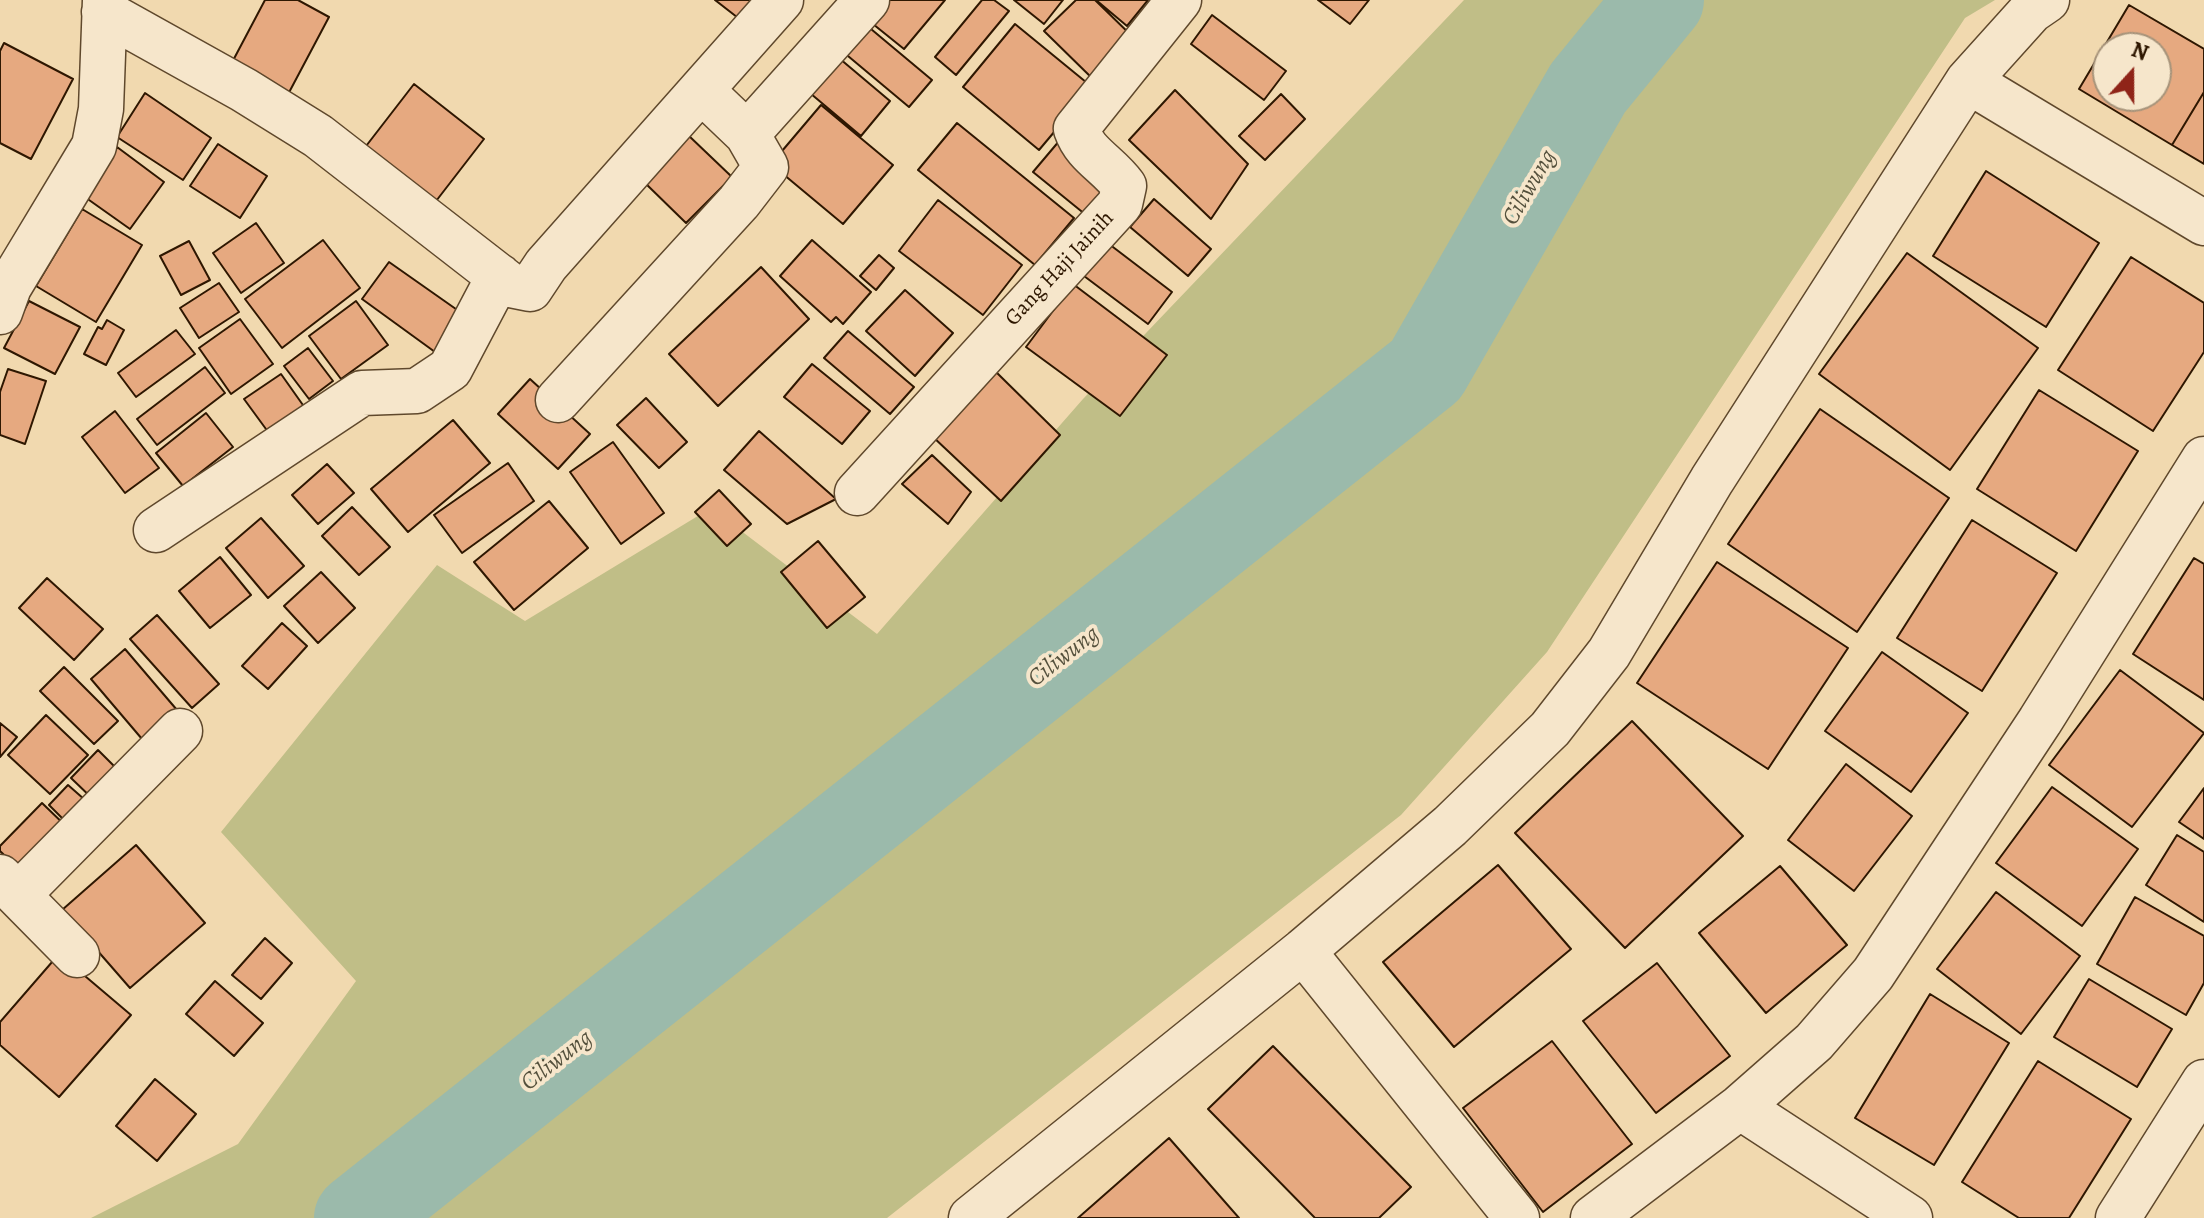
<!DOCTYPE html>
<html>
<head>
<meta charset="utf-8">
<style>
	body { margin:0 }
	#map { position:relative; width:2204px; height:1218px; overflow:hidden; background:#f1d9af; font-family:Alegreya,serif }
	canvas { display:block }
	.north { position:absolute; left:2092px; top:32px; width:80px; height:80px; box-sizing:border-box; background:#f6e6cb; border:2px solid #a6937a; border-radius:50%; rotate:21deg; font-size:22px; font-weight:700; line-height:32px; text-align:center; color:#2e1701 }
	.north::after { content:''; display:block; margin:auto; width:28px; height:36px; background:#8f2418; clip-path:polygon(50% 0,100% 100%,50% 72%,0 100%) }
</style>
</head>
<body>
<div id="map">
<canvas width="2204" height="1218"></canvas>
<div class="north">N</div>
</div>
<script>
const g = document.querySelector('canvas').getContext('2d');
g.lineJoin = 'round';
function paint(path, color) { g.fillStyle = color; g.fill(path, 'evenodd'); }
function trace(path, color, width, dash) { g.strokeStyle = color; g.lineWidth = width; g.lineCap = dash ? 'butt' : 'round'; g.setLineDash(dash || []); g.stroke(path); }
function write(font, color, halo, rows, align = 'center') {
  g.font = font + ' Alegreya,serif'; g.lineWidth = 8; g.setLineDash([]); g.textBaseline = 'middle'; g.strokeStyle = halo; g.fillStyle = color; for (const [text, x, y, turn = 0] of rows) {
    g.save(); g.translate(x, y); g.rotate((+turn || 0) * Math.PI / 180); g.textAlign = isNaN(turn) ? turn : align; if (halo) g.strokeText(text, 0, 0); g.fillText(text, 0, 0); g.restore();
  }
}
const green = new Path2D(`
	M 1464,0 L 1995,0 L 1965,18 L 1547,652 L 1401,815 L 887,1218 L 91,1218 L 238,1144 L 356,981 L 221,832 L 437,565 L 525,621 L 711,508 L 877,634 L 1083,399 Z`);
const river = new Path2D(`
	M 358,1218 L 1426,370 L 1588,88 L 1660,0`);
const building = new Path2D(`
	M 265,0 L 298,0 L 329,17 L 285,100 L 228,70 Z
	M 715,0 L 758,0 L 742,21 Z
	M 877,0 L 945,0 L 904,49 L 863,16 Z
	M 982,0 L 994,0 L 1009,11 L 956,75 L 935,57 Z
	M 1014,0 L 1063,0 L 1044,24 Z
	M 1076,0 L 1095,0 L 1137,41 L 1096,82 L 1044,31 Z
	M 1096,0 L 1148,0 L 1127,26 Z
	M 1318,0 L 1369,0 L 1350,24 Z
	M 2129,5 L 2204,49 L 2204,92 L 2172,145 L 2079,89 ZM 2108,48 L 2156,48 L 2156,96 L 2108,96 Z
	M 1212,15 L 1286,71 L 1264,100 L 1191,44 Z
	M 865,24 L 932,80 L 909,107 L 842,51 Z
	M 1015,24 L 1092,87 L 1039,150 L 963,87 Z
	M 4,43 L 73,79 L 31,159 L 0,143 L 0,51 Z
	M 833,53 L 890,101 L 861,136 L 804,88 Z
	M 414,84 L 484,139 L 433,205 L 363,150 Z
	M 1175,90 L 1248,164 L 1211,219 L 1129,140 Z
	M 2204,92 L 2204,164 L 2172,145 Z
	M 145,93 L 211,138 L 183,180 L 117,137 Z
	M 1281,94 L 1305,119 L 1265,160 L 1239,136 Z
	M 821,105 L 893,165 L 843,224 L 771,164 Z
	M 957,123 L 1074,218 L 1035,265 L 918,170 Z
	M 688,135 L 732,177 L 686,223 L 643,181 Z
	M 1060,140 L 1112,183 L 1086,215 L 1033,172 Z
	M 218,144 L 267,176 L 240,218 L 190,186 Z
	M 117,147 L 164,182 L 130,229 L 82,195 Z
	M 1986,171 L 2099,243 L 2046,327 L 1933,256 Z
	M 1154,199 L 1211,249 L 1188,276 L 1130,227 Z
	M 938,200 L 1022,265 L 983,315 L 899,251 Z
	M 82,209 L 142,245 L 96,322 L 36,286 Z
	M 256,223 L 284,263 L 241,293 L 213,253 Z
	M 323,240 L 360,288 L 282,348 L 245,299 Z
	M 812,240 L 871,292 L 843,324 L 836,317 L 831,322 L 780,276 Z
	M 189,241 L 210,280 L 181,295 L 160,256 Z
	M 1109,244 L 1172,292 L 1148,324 L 1084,276 Z
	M 1907,253 L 2038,348 L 1950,470 L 1819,374 Z
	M 879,255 L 894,268 L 876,290 L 860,276 Z
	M 2131,257 L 2204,303 L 2204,352 L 2153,431 L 2058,370 Z
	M 389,262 L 463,314 L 435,352 L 362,299 Z
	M 761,267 L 809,319 L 718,406 L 669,354 Z
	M 219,283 L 239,312 L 199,338 L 180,308 Z
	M 1073,284 L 1167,355 L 1120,416 L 1026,347 Z
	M 905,290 L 953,333 L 915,376 L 866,331 Z
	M 29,301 L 80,327 L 55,374 L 4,348 Z
	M 356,301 L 388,345 L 341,379 L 309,336 Z
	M 240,319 L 273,364 L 231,394 L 199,348 Z
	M 107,320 L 124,330 L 106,365 L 84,354 L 98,327 L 102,329 Z
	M 176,330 L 195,354 L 136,397 L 118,373 Z
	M 848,331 L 914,387 L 890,414 L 824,358 Z
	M 308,348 L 333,381 L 309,399 L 284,366 Z
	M 812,364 L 870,411 L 842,444 L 784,397 Z
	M 205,367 L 225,393 L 157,445 L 137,419 Z
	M 992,368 L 1060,435 L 1001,501 L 932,436 Z
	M 8,369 L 46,381 L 25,444 L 0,435 L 0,392 Z
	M 281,374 L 310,415 L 274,440 L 244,399 Z
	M 530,379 L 590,434 L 558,469 L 498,414 Z
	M 2039,390 L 2138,451 L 2076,551 L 1977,489 Z
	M 646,398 L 687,442 L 659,468 L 617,425 Z
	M 1820,409 L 1949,498 L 1857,632 L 1728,544 Z
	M 115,411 L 159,468 L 125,493 L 82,437 Z
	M 206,413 L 233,447 L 183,486 L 156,453 Z
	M 453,420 L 490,463 L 408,532 L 371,489 Z
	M 759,431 L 836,499 L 787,524 L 724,470 Z
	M 613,442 L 664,513 L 621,544 L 570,472 Z
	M 932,455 L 971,492 L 948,524 L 902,484 Z
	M 508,463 L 534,501 L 462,553 L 434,515 Z
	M 327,464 L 354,493 L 318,524 L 292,495 Z
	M 719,490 L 751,524 L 727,546 L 695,512 Z
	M 549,501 L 588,548 L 514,610 L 474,562 Z
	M 352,507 L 390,547 L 359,575 L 322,536 Z
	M 261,518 L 304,566 L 268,598 L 226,548 Z
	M 1972,520 L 2057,573 L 1982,691 L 1897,638 Z
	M 818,541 L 865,597 L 827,628 L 781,572 Z
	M 220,557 L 251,595 L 210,628 L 179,591 Z
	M 2194,558 L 2204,564 L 2204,700 L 2133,654 Z
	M 1717,562 L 1848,648 L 1768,769 L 1637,683 Z
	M 321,572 L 355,608 L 318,643 L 284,606 Z
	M 47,578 L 103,629 L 74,660 L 19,608 Z
	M 157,615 L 219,684 L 192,708 L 130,639 Z
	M 282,623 L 307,646 L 268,689 L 242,666 Z
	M 125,649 L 177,710 L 142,739 L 91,679 Z
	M 1882,652 L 1968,713 L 1911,792 L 1825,731 Z
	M 64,667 L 118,721 L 94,744 L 40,691 Z
	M 2120,670 L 2204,733 L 2132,827 L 2049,765 Z
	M 46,715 L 88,755 L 50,794 L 8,755 Z
	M 1632,721 L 1743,836 L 1625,948 L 1515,833 Z
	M 0,723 L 17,737 L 0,757 Z
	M 98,750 L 124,776 L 97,803 L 71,778 Z
	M 1846,764 L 1912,816 L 1854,891 L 1788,840 Z
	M 68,785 L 93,807 L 72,828 L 49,805 Z
	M 2052,787 L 2138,849 L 2082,926 L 1996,863 Z
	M 2204,788 L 2204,839 L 2179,822 Z
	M 42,803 L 71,831 L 26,876 L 0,851 L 0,846 Z
	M 2177,835 L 2204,852 L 2204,922 L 2146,885 Z
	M 136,845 L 205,923 L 130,988 L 62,910 Z
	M 1498,865 L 1571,949 L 1454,1047 L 1383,962 Z
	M 1780,866 L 1847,945 L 1766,1013 L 1699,933 Z
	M 1996,892 L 2080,956 L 2021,1034 L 1937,969 Z
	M 2135,897 L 2204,936 L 2204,983 L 2186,1015 L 2097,964 Z
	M 265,938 L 292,963 L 261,999 L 232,975 Z
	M 59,954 L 131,1015 L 59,1097 L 0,1045 L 0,1022 Z
	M 1657,963 L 1730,1056 L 1656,1113 L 1583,1021 Z
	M 2089,979 L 2172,1029 L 2137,1087 L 2054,1037 Z
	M 215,981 L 263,1023 L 234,1056 L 186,1014 Z
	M 1930,994 L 2009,1043 L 1934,1165 L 1855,1118 Z
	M 1552,1041 L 1632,1144 L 1543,1212 L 1463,1108 Z
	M 1273,1046 L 1411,1187 L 1379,1218 L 1315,1218 L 1208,1109 Z
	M 2038,1061 L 2131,1119 L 2069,1218 L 2019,1218 L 1962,1182 Z
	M 155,1079 L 196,1114 L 157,1161 L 116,1126 Z
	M 1169,1138 L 1239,1218 L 1078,1218 Z`);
const street = new Path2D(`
	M 104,12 L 244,90 L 318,136 L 510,285 L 530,289 L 546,265 L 781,0
	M 1968,81 L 2204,223
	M 747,134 L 867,0
	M 0,312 L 9,287 L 94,146 L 101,109 L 105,0
	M 558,400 L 739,202 L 766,167 L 747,134 L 702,91
	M 857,493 L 1120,204 L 1124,186 C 1108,164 1085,155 1076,129 L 1179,0
	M 156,530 L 362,393 L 417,391 L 450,369 L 499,276
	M 0,877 L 77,955
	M 18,895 L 180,731
	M 1303,951 L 1517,1218
	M 1740,1107 L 1910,1218
	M 971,1218 L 1303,951 L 1450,826 L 1550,729 L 1609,653 L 1712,480 L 1968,81 L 2031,11 L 2047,0
	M 1593,1218 L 1740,1107 L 1814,1042 L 1873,974 L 2040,721 L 2204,459
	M 2118,1218 L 2204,1082`);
const streetNames = [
	["Gang Haji Jainih",1060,269,-47]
];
const waterNames = [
	["Ciliwung",1530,188,-60],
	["Ciliwung",1064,657,-38],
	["Ciliwung",557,1061,-38]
];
paint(green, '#c0be87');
trace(river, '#9bbaab', 88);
paint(building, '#e6a980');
trace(building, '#2e1701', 2);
trace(street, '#5f482c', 47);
trace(street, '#f6e6cb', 44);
write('22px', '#2e1701', '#f6e6cb', streetNames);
write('italic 24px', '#54503c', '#f6e6cb', waterNames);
</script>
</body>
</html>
